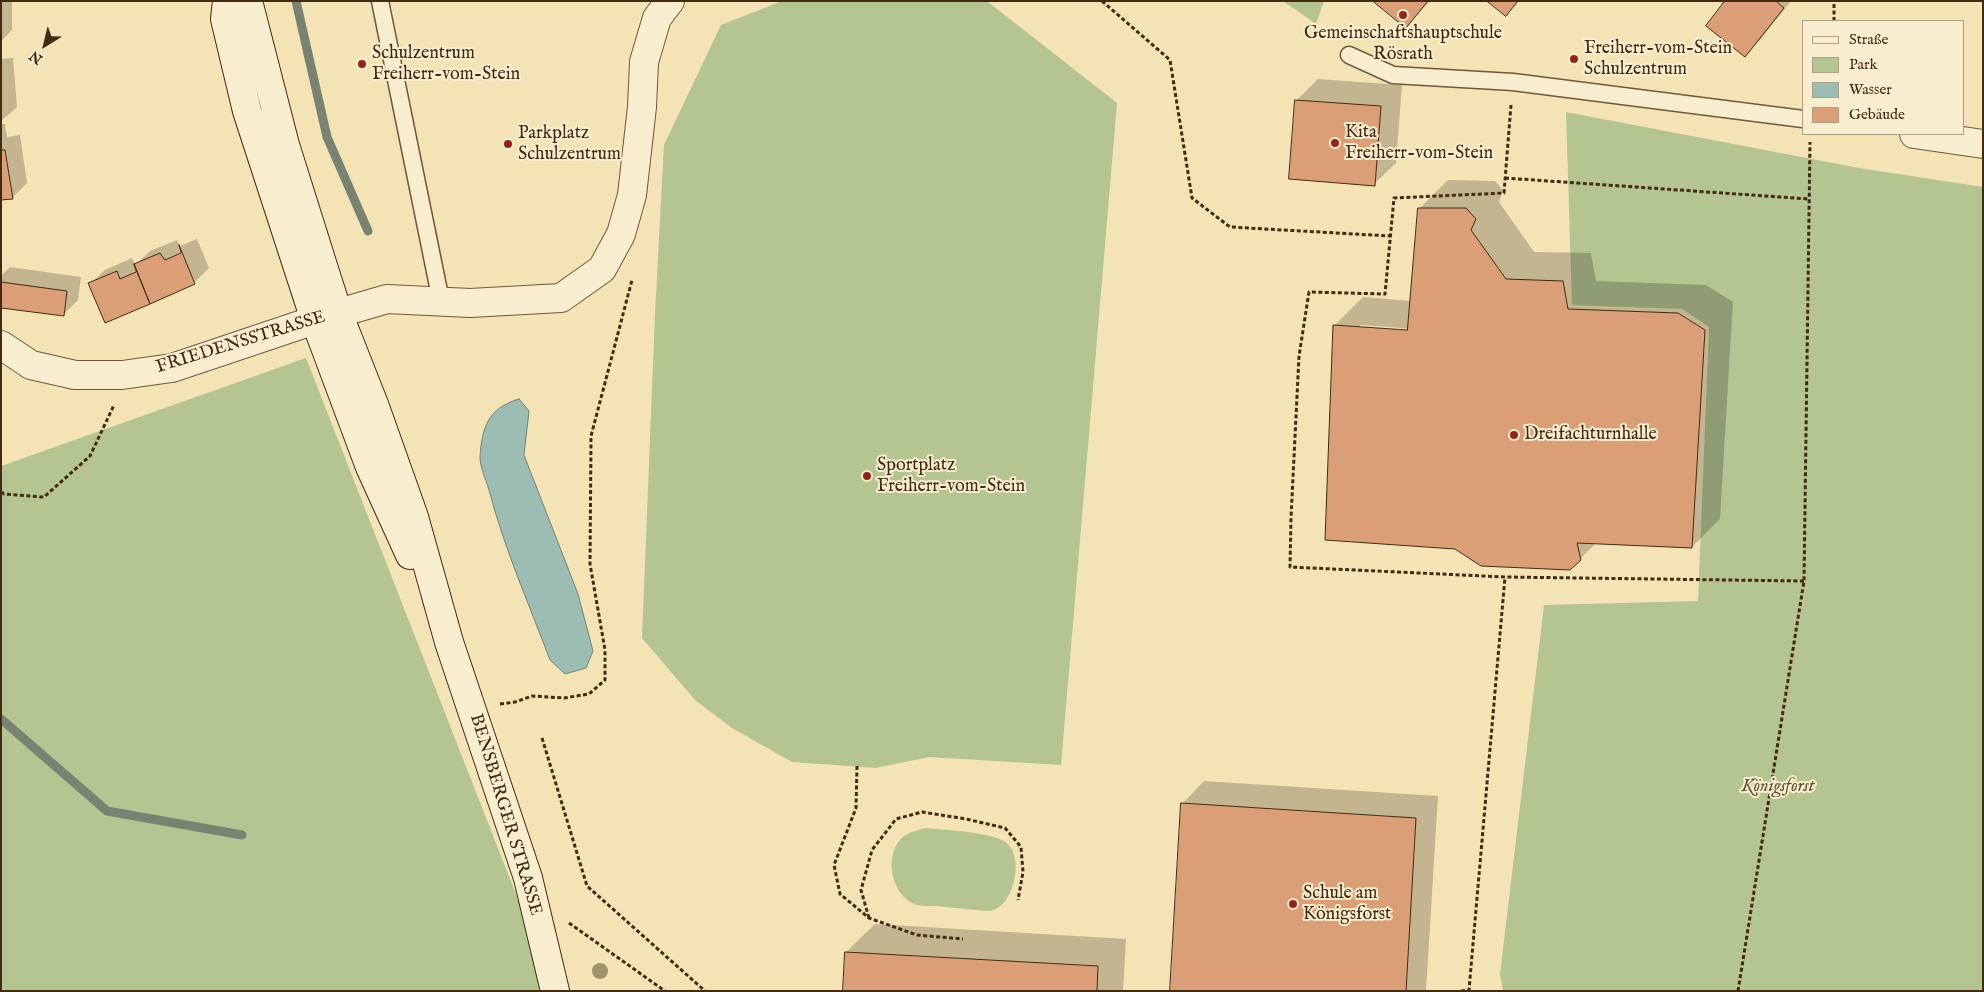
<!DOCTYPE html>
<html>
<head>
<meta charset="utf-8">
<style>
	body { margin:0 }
	#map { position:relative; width:1984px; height:992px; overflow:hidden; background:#f4e3b5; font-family:"IM FELL English",serif }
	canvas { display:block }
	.frame { position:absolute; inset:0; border:2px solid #432b11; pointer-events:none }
	.legend { position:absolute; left:1802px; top:20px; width:162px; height:115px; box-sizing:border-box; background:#f8edcf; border:1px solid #b09f83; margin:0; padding:6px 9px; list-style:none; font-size:15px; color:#432b11 }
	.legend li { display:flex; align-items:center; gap:10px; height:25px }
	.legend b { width:25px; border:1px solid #b09f83 }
	.north { position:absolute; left:20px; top:20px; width:50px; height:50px; -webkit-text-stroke:4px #f8edcf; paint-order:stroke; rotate:216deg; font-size:14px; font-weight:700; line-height:20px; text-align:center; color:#432b11 }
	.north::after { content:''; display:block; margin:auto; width:18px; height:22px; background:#432b11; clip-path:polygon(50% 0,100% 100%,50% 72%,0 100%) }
</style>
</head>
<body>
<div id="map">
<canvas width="1984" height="992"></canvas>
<div class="frame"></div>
<ul class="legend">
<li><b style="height:6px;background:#f8edcf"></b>Straße</li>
<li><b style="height:14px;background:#b5c592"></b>Park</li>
<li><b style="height:14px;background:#9cbdb3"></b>Wasser</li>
<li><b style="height:14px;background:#db9f77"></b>Gebäude</li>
</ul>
<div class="north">N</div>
</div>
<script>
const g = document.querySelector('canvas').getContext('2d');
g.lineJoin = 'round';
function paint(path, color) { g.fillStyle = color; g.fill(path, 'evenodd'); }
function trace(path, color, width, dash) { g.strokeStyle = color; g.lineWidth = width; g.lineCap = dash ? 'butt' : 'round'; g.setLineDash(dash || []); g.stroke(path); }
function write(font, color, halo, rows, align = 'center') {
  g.font = font + ' "IM FELL English",serif'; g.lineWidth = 4; g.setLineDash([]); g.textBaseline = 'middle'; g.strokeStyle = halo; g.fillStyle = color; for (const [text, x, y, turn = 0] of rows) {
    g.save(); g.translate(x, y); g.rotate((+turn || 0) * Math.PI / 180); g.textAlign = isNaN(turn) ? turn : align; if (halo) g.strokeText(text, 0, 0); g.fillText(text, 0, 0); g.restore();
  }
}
const green = new Path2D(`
	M 782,1 L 987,1 L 1117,103 L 1061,765 L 929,757 L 876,768 L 792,762 L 732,728 L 695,700 L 642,638 L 655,314 L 664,145 L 721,25 Z
	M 1283,1 L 1324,1 L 1316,24 Z
	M 1566,112 L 1859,168 L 1983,187 L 1983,991 L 1503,991 L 1500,974 L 1544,605 L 1698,601 L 1709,327 L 1682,309 L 1572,305 Z
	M 306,358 L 521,907 L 543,991 L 1,991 L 1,466 Z
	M 926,828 C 944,830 996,832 1008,844 C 1025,861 1012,913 986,911 C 969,909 953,908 936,906 C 931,906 923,906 917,905 C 894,898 885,864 897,844 C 903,833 915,831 926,828 Z`);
const water = new Path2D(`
	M 519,399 L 529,411 L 524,455 L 578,594 L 593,651 L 586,668 L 565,674 L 550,660 C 529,604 504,548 489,490 C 486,480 480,467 480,457 C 482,427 488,408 519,399 Z`);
const shadow = new Path2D(`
	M 1,1 L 12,1 L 12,30 L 1,41 Z
	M 1375,1 L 1430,1 L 1406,26 Z
	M 1727,1 L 1791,1 L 1760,40 L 1745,55 Z
	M 13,58 L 17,107 L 1,121 L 1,59 Z
	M 1318,79 L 1402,85 L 1396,163 L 1374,184 L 1296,101 Z
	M 1,124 L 5,124 L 7,137 L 20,135 L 27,183 L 12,198 L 1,199 Z
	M 1448,180 L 1495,181 L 1503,190 L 1499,202 L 1534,252 L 1591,253 L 1596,281 L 1706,285 L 1733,302 L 1720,519 L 1692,547 L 1596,543 L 1580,559 L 1335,325 L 1363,297 L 1411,301 L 1420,208 ZM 1360,325 L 1414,329 L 1413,332 L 1360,328 Z
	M 197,239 L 209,268 L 194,283 L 90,284 L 105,270 L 132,258 L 135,265 L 150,251 L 177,240 L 180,246 Z
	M 10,267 L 81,277 L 78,300 L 63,315 L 1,306 L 1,276 Z
	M 1204,781 L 1438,796 L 1426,991 L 1171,991 L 1183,803 Z
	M 875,924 L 1126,939 L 1123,991 L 844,991 L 846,952 Z`);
const stream = new Path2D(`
	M 296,1 L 327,137 L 368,231
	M 1,719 L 107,811 L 242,835`);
const building = new Path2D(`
	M 1373,1 L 1428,1 L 1406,28 Z
	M 1487,1 L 1518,1 L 1506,16 Z
	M 1725,1 L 1776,1 L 1784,8 L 1745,57 L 1706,26 Z
	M 1295,100 L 1381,106 L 1375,186 L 1289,179 Z
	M 1,150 L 5,150 L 13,199 L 1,200 Z
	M 1418,208 L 1466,208 L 1476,219 L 1471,230 L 1506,279 L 1563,281 L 1568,309 L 1678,313 L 1705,330 L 1692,548 L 1577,543 L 1581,560 L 1570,570 L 1481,566 L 1455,549 L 1325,540 L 1333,325 L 1407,330 Z
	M 179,245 L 195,284 L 150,304 L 134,264 L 160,253 L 165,260 L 181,253 Z
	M 134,264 L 150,304 L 105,323 L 88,283 L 117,271 L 120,279 L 136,272 Z
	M 1,282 L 67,291 L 64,316 L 1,308 Z
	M 1181,803 L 1416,818 L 1406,991 L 1170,991 Z
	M 845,952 L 1098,966 L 1097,991 L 843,991 Z`);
const path = new Path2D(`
	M 1102,1 L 1170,60 L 1192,198 L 1230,227 L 1390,236
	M 1834,21 L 1834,1
	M 1511,105 L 1504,193 L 1394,198 L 1385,294 L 1309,292 L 1299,356 L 1291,518 L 1290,567 L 1505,577 L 1804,581
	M 1505,178 L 1809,199
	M 1,492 L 4,494 L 44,497 L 90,456 L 114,405
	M 500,704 L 515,702 L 532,696 L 564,698 L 589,694 L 605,680 L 605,650 L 590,564 L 591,436 L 632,280
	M 542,738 L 587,886 L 705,991
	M 857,766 L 856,808 L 834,865 L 840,894 L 869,918 L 917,935 L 963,939
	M 869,918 L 861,890 L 872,850 L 896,819 L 922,812 L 966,819 L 1005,828 L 1021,847 L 1023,872 L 1018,900
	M 569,923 L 665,991
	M 1461,991 L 1469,990 L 1505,577
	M 1738,991 L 1804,581 L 1810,142`);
const service = new Path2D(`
	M 380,1 L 441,301
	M 1349,55 L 1393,75 L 1513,82 L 1803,119`);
const minor = new Path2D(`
	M 1914,134 L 1983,144
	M 1,345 L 31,365 L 75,375 L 122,375 L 172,368 L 315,320 L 387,299 L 470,303 L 561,298 L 602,269 L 621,234 L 632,195 L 642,107 L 644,62 L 657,18 L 670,1`);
const secondary = new Path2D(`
	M 227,1 L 225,19 L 247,111 L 315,320 L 370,467 L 410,555
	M 248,1 L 285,145 L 323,266 L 338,313 L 375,407 L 414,517 L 449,642 L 528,878 L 555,991`);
const trees = [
	[600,971]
];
const markers = [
	[1403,15,5,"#8f2418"],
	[1574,59,5,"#8f2418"],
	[362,64,5,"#8f2418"],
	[1335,143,5,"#8f2418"],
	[508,144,5,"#8f2418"],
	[1514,435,5,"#8f2418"],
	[867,476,5,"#8f2418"],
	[1293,904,5,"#8f2418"]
];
const poiNames = [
	["Gemeinschaftshauptschule",1403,34,"center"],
	["Rösrath",1403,55,"center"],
	["Freiherr-vom-Stein",1584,49],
	["Schulzentrum",1584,70],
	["Schulzentrum",372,54],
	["Freiherr-vom-Stein",372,75],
	["Kita",1345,133],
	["Freiherr-vom-Stein",1345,154],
	["Parkplatz",518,134],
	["Schulzentrum",518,155],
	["Dreifachturnhalle",1524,435],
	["Sportplatz",877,466],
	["Freiherr-vom-Stein",877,487],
	["Schule am",1303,894],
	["Königsforst",1303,915]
];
const streetNames = [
	["FRIEDENSSTRASSE",241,343,-17],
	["BENSBERGER STRASSE",505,815,73]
];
const parkNames = [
	["Königsforst",1778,787]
];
paint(green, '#b5c592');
paint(water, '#9cbdb3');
trace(water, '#788372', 1);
paint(shadow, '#0003');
trace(stream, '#788372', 9);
paint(building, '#db9f77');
trace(building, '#432b11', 1);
trace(service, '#6f593a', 19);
trace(minor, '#6f593a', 30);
trace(secondary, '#432b11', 30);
trace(path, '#432b11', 3, [4, 2.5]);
trace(service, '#f8edcf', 16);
trace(minor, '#f8edcf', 28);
trace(secondary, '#f8edcf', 28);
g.fillStyle = '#a3936c';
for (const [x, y] of trees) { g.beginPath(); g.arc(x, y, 8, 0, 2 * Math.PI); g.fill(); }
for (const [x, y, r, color] of markers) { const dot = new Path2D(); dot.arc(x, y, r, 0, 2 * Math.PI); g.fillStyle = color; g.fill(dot); trace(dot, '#f8edcf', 2); }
write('18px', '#432b11', '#f8edcf', poiNames, 'left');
write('18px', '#432b11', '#f8edcf', streetNames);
write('italic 18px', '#605231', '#f8edcf', parkNames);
</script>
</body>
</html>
